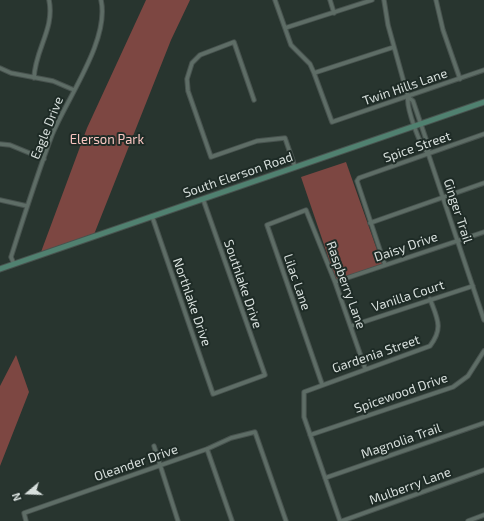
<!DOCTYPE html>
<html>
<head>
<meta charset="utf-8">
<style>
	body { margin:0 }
	#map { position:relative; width:484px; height:521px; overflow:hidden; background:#28352f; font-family:"Exo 2",sans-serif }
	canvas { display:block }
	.north { position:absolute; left:8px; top:473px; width:40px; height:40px; -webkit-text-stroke:3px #1e2b26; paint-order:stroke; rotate:251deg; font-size:11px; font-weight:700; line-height:16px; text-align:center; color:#d7dfdc }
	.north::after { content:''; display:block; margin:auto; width:14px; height:18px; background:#d7dfdc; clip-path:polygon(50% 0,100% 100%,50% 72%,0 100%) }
</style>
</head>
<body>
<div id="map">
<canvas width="484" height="521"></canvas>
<div class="north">N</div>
</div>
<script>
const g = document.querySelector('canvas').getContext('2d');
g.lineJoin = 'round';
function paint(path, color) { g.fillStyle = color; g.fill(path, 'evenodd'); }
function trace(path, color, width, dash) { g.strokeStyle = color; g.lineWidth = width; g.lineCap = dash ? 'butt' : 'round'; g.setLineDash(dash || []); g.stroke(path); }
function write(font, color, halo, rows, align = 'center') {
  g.font = font + ' "Exo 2",sans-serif'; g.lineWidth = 4; g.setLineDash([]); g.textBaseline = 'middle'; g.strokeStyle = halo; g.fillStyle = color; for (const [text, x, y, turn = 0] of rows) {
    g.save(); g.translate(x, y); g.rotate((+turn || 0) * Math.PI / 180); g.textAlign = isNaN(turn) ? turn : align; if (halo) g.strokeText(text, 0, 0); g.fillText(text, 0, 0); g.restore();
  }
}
const green = new Path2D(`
	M 146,0 L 190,0 L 171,40 L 93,237 L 41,252 L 87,128 Z
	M 346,162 L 382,264 L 336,280 L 301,177 Z
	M 16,355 L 29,392 L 0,466 L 0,386 Z`);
const street = new Path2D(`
	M 275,0 L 291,45 L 310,64 L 314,73 L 332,122 L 484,70
	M 330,0 L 334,13
	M 384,0 L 388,25 L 408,97 L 413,101 L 429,148 L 428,153 L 484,320
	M 436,0 L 443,30 L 460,79
	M 285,28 L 372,0
	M 0,68 L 11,73 L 53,81 L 74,90
	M 314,73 L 394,47
	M 34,78 C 35,49 55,29 49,0
	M 408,97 C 406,107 420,147 428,153
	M 254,100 L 234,42 L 200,55 L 192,63 L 187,79 L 188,91 L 211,157 L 257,141 L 285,138 L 295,167
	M 0,144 L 10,145 L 44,159
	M 0,200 L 27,206
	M 152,216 L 213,394 L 265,375 L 203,199
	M 370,223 L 484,183
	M 14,264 L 11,257 C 24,216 37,175 52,135 C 67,98 110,40 101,0
	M 385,265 L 357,181 L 359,178 L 484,134
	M 335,282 L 484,232
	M 351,326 L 473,286
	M 322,384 L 267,225 L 306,210 L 335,282 L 365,368
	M 310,435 L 453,387 L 468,376 L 484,351
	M 154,446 L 178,521
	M 207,449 L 232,521
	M 325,478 L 484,423
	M 26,521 L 24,513 L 207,449 L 231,438 L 255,432 L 286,521
	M 340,521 L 304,417 L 304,392 L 430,346 C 444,328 437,318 430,299
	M 342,521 L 484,470
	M 468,521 L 484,515`);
const secondary = new Path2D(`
	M 0,269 L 484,102`);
const streetNames = [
	["Twin Hills Lane",405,87,-19],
	["Eagle Drive",47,128,-68],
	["Spice Street",417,147,-19],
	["South Elerson Road",238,175,-19],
	["Ginger Trail",458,211,72],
	["Daisy Drive",406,247,-19],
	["Lilac Lane",297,282,71],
	["Southlake Drive",243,284,71],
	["Raspberry Lane",346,285,70],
	["Vanilla Court",408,296,-18],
	["Northlake Drive",192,302,71],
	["Gardenia Street",376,354,-19],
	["Spicewood Drive",401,393,-19],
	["Magnolia Trail",401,441,-19],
	["Oleander Drive",136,463,-19],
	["Mulberry Lane",410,486,-20]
];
const parkNames = [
	["Elerson Park",107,140]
];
paint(green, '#7d4742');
trace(street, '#48534f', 5.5);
trace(secondary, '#48534f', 7);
trace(street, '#5e6d66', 3.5);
trace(secondary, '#508170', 5);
write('13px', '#d7dfdc', '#1e2b26', streetNames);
write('13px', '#f8c5c0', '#1e2b26', parkNames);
</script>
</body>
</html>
